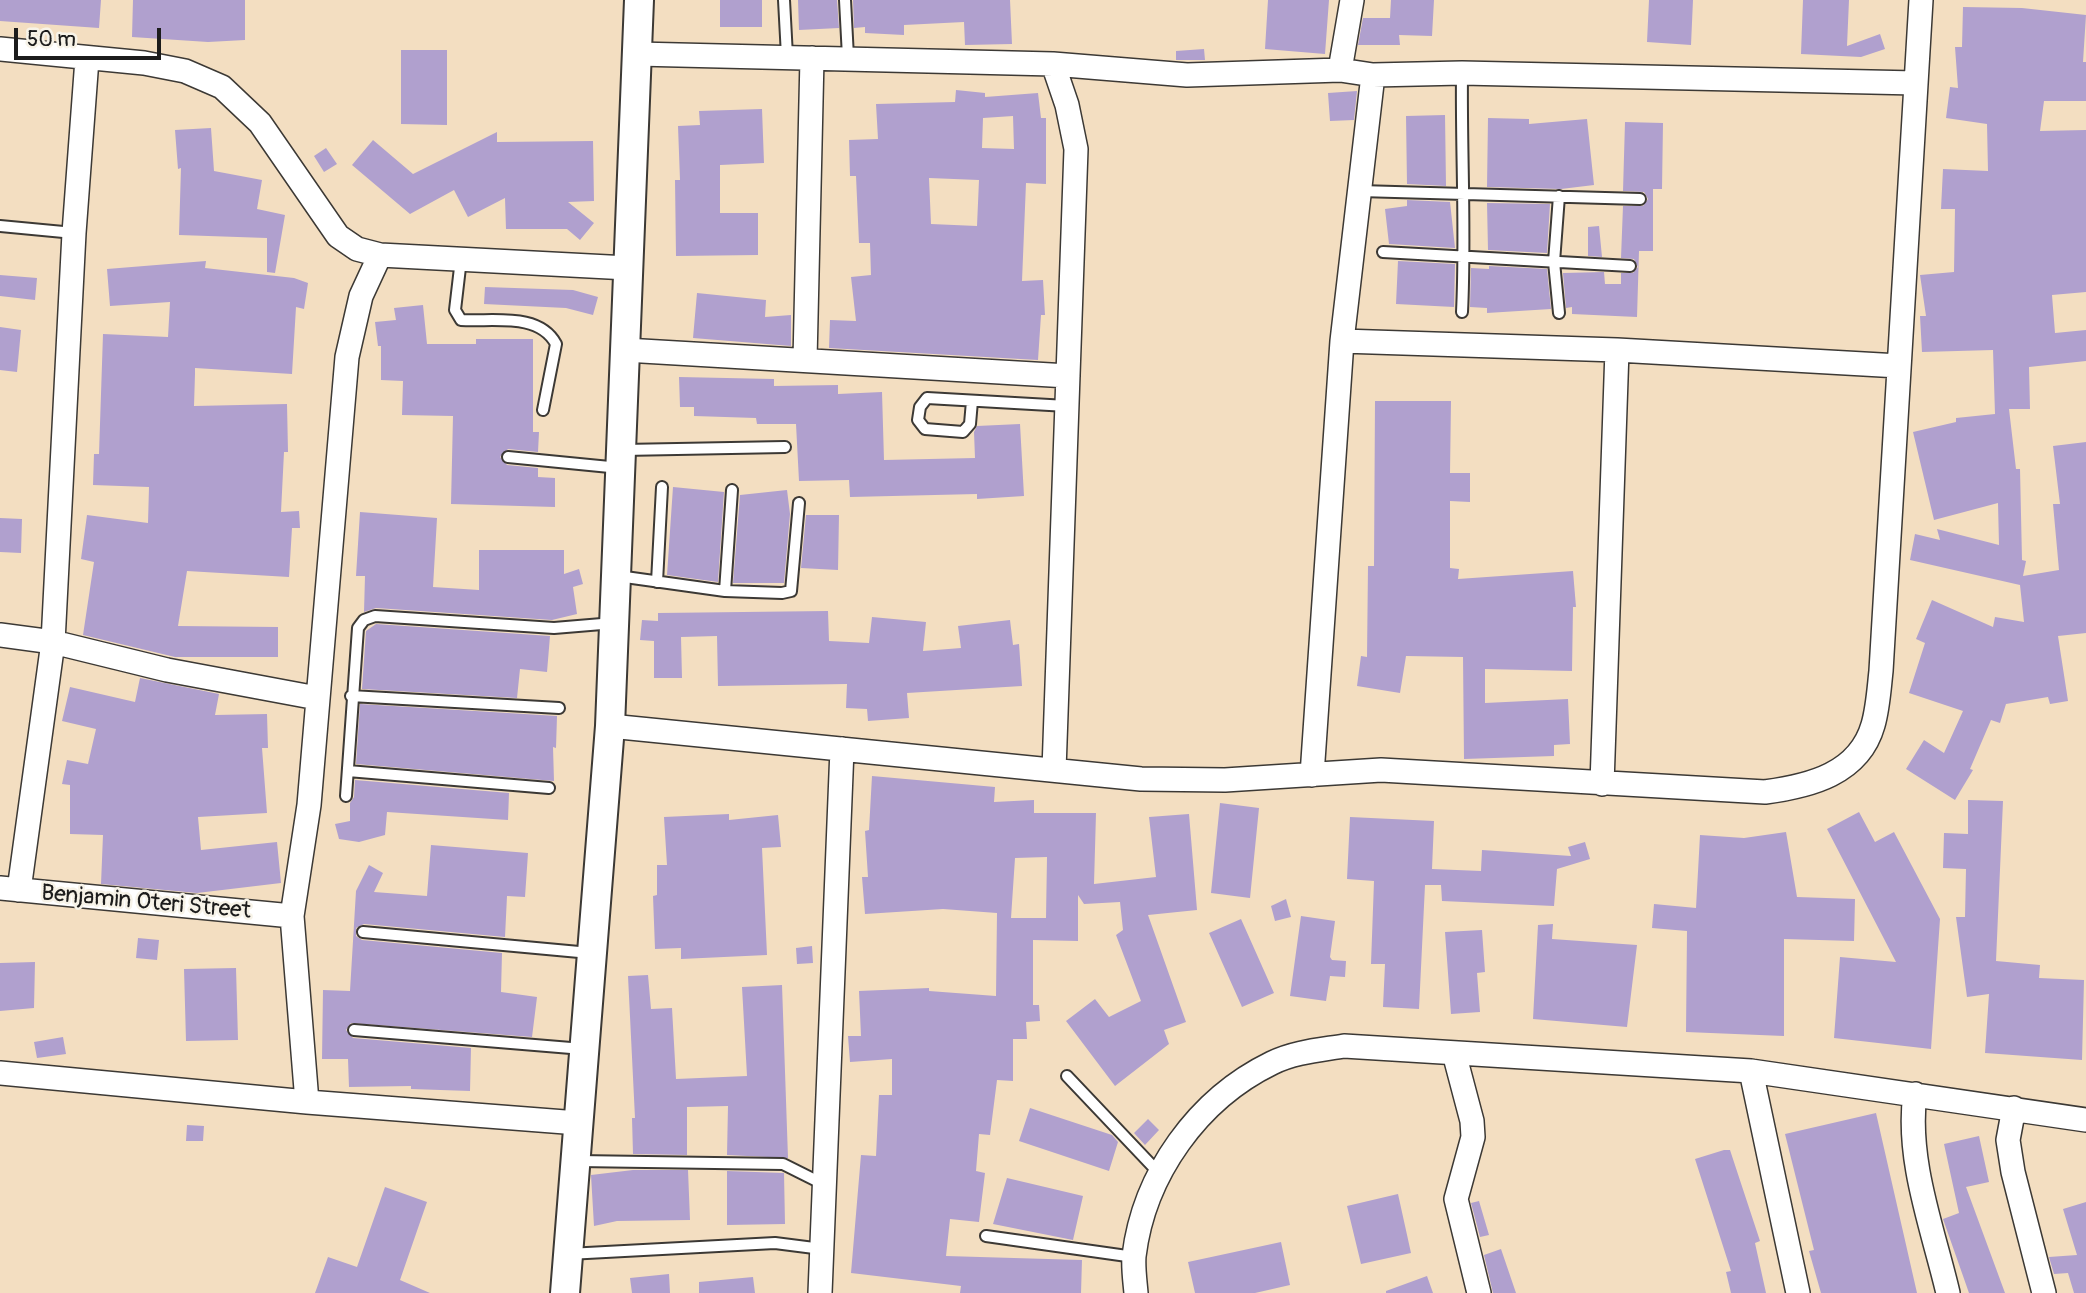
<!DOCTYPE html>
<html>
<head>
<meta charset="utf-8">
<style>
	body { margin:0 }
	#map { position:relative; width:2086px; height:1293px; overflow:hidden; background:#f3dec1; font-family:Pangolin,sans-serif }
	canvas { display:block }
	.scale { position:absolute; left:14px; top:28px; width:147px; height:32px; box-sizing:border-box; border:4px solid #1c1c1c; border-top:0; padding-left:9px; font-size:21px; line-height:24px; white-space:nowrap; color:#1c1c1c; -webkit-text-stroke:5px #f7f3e8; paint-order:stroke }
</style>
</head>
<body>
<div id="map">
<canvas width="2086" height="1293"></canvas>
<div class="scale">50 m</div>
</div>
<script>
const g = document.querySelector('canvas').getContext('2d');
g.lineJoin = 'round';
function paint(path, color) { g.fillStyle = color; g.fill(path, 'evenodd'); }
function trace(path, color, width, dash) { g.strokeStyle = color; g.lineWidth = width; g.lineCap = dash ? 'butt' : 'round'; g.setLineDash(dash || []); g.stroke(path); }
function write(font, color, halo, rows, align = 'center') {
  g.font = font + ' Pangolin,sans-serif'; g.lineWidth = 5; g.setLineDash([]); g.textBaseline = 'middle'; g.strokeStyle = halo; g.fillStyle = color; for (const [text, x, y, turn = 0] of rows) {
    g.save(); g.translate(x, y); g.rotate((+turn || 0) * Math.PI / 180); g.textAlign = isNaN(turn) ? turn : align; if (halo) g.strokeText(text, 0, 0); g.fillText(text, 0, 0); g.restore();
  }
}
const building = new Path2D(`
	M 0,0 L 101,0 L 99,28 L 0,21 Z
	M 133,0 L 245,0 L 245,40 L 208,42 L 132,37 Z
	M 720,0 L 762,0 L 762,27 L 720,27 Z
	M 798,0 L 837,0 L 839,28 L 799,30 Z
	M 853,0 L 1010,0 L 1012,44 L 965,45 L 964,22 L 904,25 L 904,35 L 865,33 L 865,27 L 854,28 Z
	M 1268,0 L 1329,0 L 1325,54 L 1265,49 Z
	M 1391,0 L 1434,0 L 1432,36 L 1399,35 L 1400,45 L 1358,45 L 1363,18 L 1390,18 Z
	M 1649,0 L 1693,0 L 1691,45 L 1647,42 Z
	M 1803,0 L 1849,0 L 1847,46 L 1880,34 L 1885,49 L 1861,57 L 1801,54 Z
	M 1963,7 L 2022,8 L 2086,15 L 2083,62 L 2086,62 L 2086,101 L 2044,101 L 2040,131 L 2086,130 L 2086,292 L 2052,295 L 2055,333 L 2086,330 L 2086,361 L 2029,367 L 2030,409 L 2009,409 L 2016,469 L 2020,469 L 2022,560 L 2026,561 L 2023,576 L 2059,570 L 2053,504 L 2060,504 L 2053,446 L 2086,442 L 2086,633 L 2058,636 L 2068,701 L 2050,704 L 2048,697 L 2006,704 L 2000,723 L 1991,720 L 1970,769 L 1973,770 L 1955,800 L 1906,769 L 1924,740 L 1944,753 L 1963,711 L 1909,693 L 1925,643 L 1916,639 L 1932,600 L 1993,627 L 1995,617 L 2024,622 L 2020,585 L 1910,560 L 1915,534 L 1940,540 L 1937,529 L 1999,545 L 1998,503 L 1934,520 L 1913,432 L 1956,422 L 1956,418 L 1995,414 L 1993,350 L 1922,352 L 1920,316 L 1926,316 L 1920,275 L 1954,272 L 1955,209 L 1941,209 L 1943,169 L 1988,171 L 1987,124 L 1946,118 L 1950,87 L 1958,88 L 1955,47 L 1962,47 Z
	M 1204,49 L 1205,60 L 1176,60 L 1176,51 Z
	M 401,50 L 447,50 L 447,125 L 401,124 Z
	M 956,90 L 985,93 L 985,97 L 1038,93 L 1041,118 L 1046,118 L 1046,184 L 1026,183 L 1022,281 L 1043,280 L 1045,315 L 1041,315 L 1038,360 L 829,348 L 830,320 L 856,321 L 851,277 L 871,275 L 870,243 L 859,243 L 856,176 L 850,176 L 849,140 L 878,139 L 876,104 L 955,102 ZM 1013,116 L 1014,149 L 982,148 L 983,118 ZM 929,178 L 979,180 L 977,226 L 931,224 Z
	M 1357,91 L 1354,120 L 1330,121 L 1328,93 Z
	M 762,109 L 764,163 L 720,165 L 720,213 L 758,213 L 758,255 L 676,256 L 675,180 L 680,180 L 678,126 L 700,125 L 699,111 Z
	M 1445,115 L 1446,186 L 1407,184 L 1406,116 Z
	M 1488,118 L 1529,119 L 1529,124 L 1587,119 L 1594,185 L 1561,189 L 1487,187 Z
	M 1625,122 L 1663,123 L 1662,189 L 1653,189 L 1653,251 L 1639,251 L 1637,317 L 1572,314 L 1572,307 L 1566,308 L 1563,273 L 1604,272 L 1605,284 L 1621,284 L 1621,273 L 1633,273 L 1638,267 L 1634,259 L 1621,258 L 1623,206 L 1643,206 L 1648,199 L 1644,192 L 1623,191 Z
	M 211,128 L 214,171 L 262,180 L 257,209 L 285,215 L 275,273 L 267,272 L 267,238 L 179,235 L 181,168 L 178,169 L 175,130 Z
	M 497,132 L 497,142 L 593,141 L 594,201 L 568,202 L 594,223 L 580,240 L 567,229 L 506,229 L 505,198 L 468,217 L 454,190 L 410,214 L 352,165 L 373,140 L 413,174 Z
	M 326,148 L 337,164 L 324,172 L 314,156 Z
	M 1407,200 L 1450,202 L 1455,248 L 1389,244 L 1385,209 L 1407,206 Z
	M 1487,203 L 1550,204 L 1547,253 L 1488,250 Z
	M 1599,226 L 1602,257 L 1588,256 L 1588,227 Z
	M 206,261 L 205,268 L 294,278 L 308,283 L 304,309 L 296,307 L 292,374 L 195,368 L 195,374 L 194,406 L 287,404 L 288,452 L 284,452 L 281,512 L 299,511 L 300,528 L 292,528 L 289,577 L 187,571 L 178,626 L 278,627 L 278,657 L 175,657 L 83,635 L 94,562 L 81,559 L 87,515 L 148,523 L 149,487 L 93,485 L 94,454 L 99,454 L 103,334 L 168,337 L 170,302 L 110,306 L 107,269 Z
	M 1398,261 L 1455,264 L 1454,307 L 1396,304 Z
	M 1489,266 L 1547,269 L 1551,309 L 1487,313 L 1487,308 L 1470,307 L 1471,268 L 1489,269 Z
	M 0,275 L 37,278 L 35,300 L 0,296 Z
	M 485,287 L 573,290 L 598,297 L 593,315 L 566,308 L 484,304 Z
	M 697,293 L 766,300 L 765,317 L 791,315 L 791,346 L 693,338 Z
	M 423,305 L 427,344 L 476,344 L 476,339 L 533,339 L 533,432 L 539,432 L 538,452 L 508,449 L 500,457 L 507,465 L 538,468 L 538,477 L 555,478 L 555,507 L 451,504 L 453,416 L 402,415 L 403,381 L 381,380 L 381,346 L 378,346 L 375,322 L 396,320 L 394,308 Z
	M 0,327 L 21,330 L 17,372 L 0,370 Z
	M 679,377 L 774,379 L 774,386 L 838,385 L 838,394 L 882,392 L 884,460 L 975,458 L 974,432 L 977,426 L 1020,424 L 1024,496 L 977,499 L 977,494 L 850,497 L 849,480 L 799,481 L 796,424 L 757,424 L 756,418 L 694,416 L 694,407 L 680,407 Z
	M 1375,401 L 1451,401 L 1450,473 L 1470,473 L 1470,502 L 1450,501 L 1450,568 L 1459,569 L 1458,579 L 1573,571 L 1576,607 L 1573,607 L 1572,671 L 1485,669 L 1485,703 L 1568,699 L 1570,744 L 1554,745 L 1554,756 L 1464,759 L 1463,657 L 1406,656 L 1400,693 L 1357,686 L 1361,656 L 1367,657 L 1368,566 L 1374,566 Z
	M 673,487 L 724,492 L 718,582 L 667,575 Z
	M 787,490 L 790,514 L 784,583 L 733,583 L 740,495 Z
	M 360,512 L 437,518 L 433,587 L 479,590 L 479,550 L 564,550 L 564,574 L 579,569 L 583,584 L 573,587 L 577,614 L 552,620 L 376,608 L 364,612 L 365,576 L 356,576 Z
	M 806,515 L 839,515 L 838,570 L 801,568 Z
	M 0,518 L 22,519 L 21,553 L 0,552 Z
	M 828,611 L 829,641 L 869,643 L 872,617 L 926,622 L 923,651 L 961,648 L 958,626 L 1010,620 L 1013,645 L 1019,644 L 1022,686 L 907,693 L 909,718 L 868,721 L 867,709 L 846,708 L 847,684 L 718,686 L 717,636 L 681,637 L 682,678 L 654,678 L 654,641 L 640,640 L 642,620 L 658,621 L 658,613 Z
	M 376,624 L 550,636 L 547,672 L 520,669 L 517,698 L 362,689 L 366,631 Z
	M 140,678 L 219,694 L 215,715 L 267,714 L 268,748 L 262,748 L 267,813 L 198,817 L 201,850 L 277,842 L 281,883 L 197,893 L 101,884 L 103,835 L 70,834 L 70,785 L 62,784 L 67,760 L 88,764 L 96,729 L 62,721 L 70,687 L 135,702 Z
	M 360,704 L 557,716 L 556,748 L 553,747 L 554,781 L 356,764 Z
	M 872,776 L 995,787 L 994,802 L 1034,800 L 1034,813 L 1096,813 L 1094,884 L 1156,877 L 1149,817 L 1189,814 L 1197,910 L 1148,915 L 1186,1022 L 1164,1030 L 1169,1044 L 1115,1086 L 1066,1021 L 1095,999 L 1109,1017 L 1141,1001 L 1116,935 L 1123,930 L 1120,902 L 1084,904 L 1078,895 L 1078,941 L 1033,940 L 1033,1005 L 1039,1005 L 1040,1021 L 1026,1022 L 1027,1039 L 1013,1039 L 1013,1081 L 997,1080 L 990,1135 L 979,1134 L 976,1171 L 985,1173 L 979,1222 L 950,1219 L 946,1256 L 1082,1260 L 1081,1293 L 960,1293 L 961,1286 L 851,1273 L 861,1155 L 876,1156 L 879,1095 L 892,1095 L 892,1059 L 850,1062 L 848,1036 L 861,1036 L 859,991 L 929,988 L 929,991 L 996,996 L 997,913 L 943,909 L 865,914 L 862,877 L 868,877 L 865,831 L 869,830 ZM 1047,857 L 1046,918 L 1011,918 L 1015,858 Z
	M 355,780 L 509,793 L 508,820 L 387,812 L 385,835 L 359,842 L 339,839 L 335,824 L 350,821 L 350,803 L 354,797 Z
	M 1968,800 L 2003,801 L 1996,961 L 2040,965 L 2039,978 L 2084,980 L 2082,1060 L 1985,1053 L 1989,994 L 1967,997 L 1956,917 L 1965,917 L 1966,869 L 1943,868 L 1944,833 L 1968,834 Z
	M 1220,803 L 1259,808 L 1250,898 L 1211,893 Z
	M 1859,812 L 1875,842 L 1894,832 L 1940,919 L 1931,1049 L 1834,1038 L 1840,957 L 1896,962 L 1827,829 Z
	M 729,814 L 729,820 L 778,815 L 781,847 L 762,848 L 767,955 L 681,959 L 681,948 L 655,949 L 653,896 L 657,895 L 657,865 L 667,865 L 664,817 Z
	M 1350,817 L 1434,821 L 1432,869 L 1481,871 L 1482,850 L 1571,856 L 1568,847 L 1585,842 L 1590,859 L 1557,869 L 1554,906 L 1442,901 L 1441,885 L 1425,885 L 1419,1009 L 1383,1007 L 1385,964 L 1371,964 L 1374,881 L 1347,879 Z
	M 1786,832 L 1797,897 L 1855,899 L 1854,941 L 1784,939 L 1784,1036 L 1686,1032 L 1687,931 L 1652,928 L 1654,904 L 1696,908 L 1700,835 L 1744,838 Z
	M 431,845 L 528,853 L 525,897 L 507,896 L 505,937 L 364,924 L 356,928 L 356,936 L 362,940 L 502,953 L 501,992 L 537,997 L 532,1037 L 351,1023 L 346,1030 L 353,1038 L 471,1048 L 470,1091 L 411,1089 L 411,1086 L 349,1087 L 348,1059 L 322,1059 L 323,990 L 350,991 L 356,891 L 369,865 L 383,873 L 374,892 L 427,896 Z
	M 1286,899 L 1291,917 L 1275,921 L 1271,906 Z
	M 1301,916 L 1335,921 L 1330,957 L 1332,960 L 1346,961 L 1345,977 L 1330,976 L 1326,1001 L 1290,996 Z
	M 1241,919 L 1274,993 L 1242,1007 L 1209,933 Z
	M 1553,924 L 1552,939 L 1637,945 L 1627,1027 L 1533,1019 L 1538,925 Z
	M 1482,930 L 1485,972 L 1477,973 L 1480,1012 L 1451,1014 L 1445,932 Z
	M 138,938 L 159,940 L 157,960 L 136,958 Z
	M 812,946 L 813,963 L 797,964 L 796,948 Z
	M 35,962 L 34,1008 L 0,1011 L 0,963 Z
	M 236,968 L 238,1040 L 186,1041 L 184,969 Z
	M 648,975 L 651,1009 L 672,1008 L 676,1079 L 747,1076 L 742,987 L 782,985 L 788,1158 L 727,1155 L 728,1106 L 687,1107 L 687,1155 L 633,1154 L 632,1118 L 635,1118 L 628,976 Z
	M 63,1037 L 66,1054 L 37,1058 L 34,1042 Z
	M 1030,1108 L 1112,1135 L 1118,1142 L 1109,1171 L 1019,1141 Z
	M 1876,1113 L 1917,1293 L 1821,1293 L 1809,1251 L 1814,1250 L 1785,1134 Z
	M 1148,1119 L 1159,1130 L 1145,1145 L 1134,1133 Z
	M 187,1125 L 204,1126 L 203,1141 L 186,1141 Z
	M 1979,1136 L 1989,1182 L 1966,1187 L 2005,1293 L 1969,1293 L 1943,1219 L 1959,1213 L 1944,1144 Z
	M 1724,1150 L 1730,1150 L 1760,1241 L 1755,1243 L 1766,1293 L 1731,1293 L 1726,1272 L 1731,1271 L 1695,1159 Z
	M 633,1170 L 688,1170 L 690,1220 L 617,1221 L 594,1226 L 591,1175 Z
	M 727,1171 L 784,1173 L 785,1224 L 727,1225 Z
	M 1007,1178 L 1083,1196 L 1073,1240 L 993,1224 Z
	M 385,1187 L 427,1202 L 400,1280 L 430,1293 L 315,1293 L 328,1257 L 357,1267 Z
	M 1398,1194 L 1411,1253 L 1361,1264 L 1347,1206 Z
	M 1479,1201 L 1489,1235 L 1480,1237 L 1471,1203 Z
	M 2086,1202 L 2086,1293 L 2074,1293 L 2068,1273 L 2054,1274 L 2049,1257 L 2077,1255 L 2063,1209 Z
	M 1281,1242 L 1290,1285 L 1255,1293 L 1195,1293 L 1188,1262 Z
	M 1501,1249 L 1516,1293 L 1493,1293 L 1484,1255 Z
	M 669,1274 L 670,1293 L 632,1293 L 630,1278 Z
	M 1427,1276 L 1433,1293 L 1386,1293 L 1386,1291 Z
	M 753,1277 L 755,1293 L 699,1293 L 699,1282 Z`);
const service = new Path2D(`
	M 784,0 L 787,56
	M 845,0 L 848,57
	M 1462,73 C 1461,153 1466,232 1462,312
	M 1360,191 L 1640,199
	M 0,226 L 74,233
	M 1383,252 L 1630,266
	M 461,259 L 455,310 L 461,320 C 493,322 539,312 556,344 L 543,410
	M 1559,313 L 1554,262 L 1559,196
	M 972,401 L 970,424 L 963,432 L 925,429 L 918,420 L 920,407 L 927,398 L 1067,406
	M 623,450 L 785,447
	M 508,457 L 620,468
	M 618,576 L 725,591 L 782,593 L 791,591 L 799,503
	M 657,582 L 662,487
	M 725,591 L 732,490
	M 351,696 L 559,708
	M 348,771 L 549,788
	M 346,796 L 358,628 L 364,620 L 375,616 L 554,628 L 614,623
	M 363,932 L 590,953
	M 354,1030 L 583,1049
	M 1067,1076 L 1159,1173
	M 578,1161 L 783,1164 L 825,1185
	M 986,1236 L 1134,1257
	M 568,1254 L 775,1243 L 822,1249`);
const minor = new Path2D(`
	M 0,49 L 144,63 L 185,71 L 222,87 L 260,123 L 338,236 L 357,249 L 380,255 L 628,268
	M 637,54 L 1053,64 L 1187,75 L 1340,70 L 1373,75 L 1462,73 L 1916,83
	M 1053,64 L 1067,105 L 1076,149 L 1054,770
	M 1340,70 L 1352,0
	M 1342,341 L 1617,350 L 1899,366
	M 625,350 L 1068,376
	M 805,360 L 812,58
	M 0,635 L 53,642 L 167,670 L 317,698
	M 610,726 L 1141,779 L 1225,780 L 1381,770 L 1765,792 C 1810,786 1859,774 1873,725 C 1878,708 1879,689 1881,671 L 1921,0
	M 1312,775 L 1342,341 L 1373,75
	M 1602,784 L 1617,350
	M 0,888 L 292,916
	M 19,890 L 53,642 L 74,233 L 87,59
	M 1454,1053 L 1472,1121 L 1473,1137 L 1456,1199 L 1479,1293
	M 1751,1071 L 1798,1293
	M 0,1073 L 307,1102 L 578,1123
	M 1915,1094 C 1906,1160 1933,1229 1948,1293
	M 307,1102 L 292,916 L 309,805 L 347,357 L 361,296 L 380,255
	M 2014,1108 L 2008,1140 L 2013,1172 L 2044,1293
	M 820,1293 L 842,749
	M 1136,1293 C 1135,1281 1133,1268 1134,1256 C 1144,1174 1198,1099 1272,1063 C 1294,1052 1320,1050 1344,1046 L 1751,1071 L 2086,1120`);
const tertiary = new Path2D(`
	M 565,1293 L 610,726 L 639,0`);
const streetNames = [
	["Benjamin Oteri Street",146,903,5]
];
paint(building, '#b0a0ce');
trace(service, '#3c3935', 14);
trace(minor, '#3c3935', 26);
trace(tertiary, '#3c3935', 32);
trace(service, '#fff', 10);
trace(minor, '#fff', 23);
trace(tertiary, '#fff', 28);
write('23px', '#1c1c1c', '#f7f3e8', streetNames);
</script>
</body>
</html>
